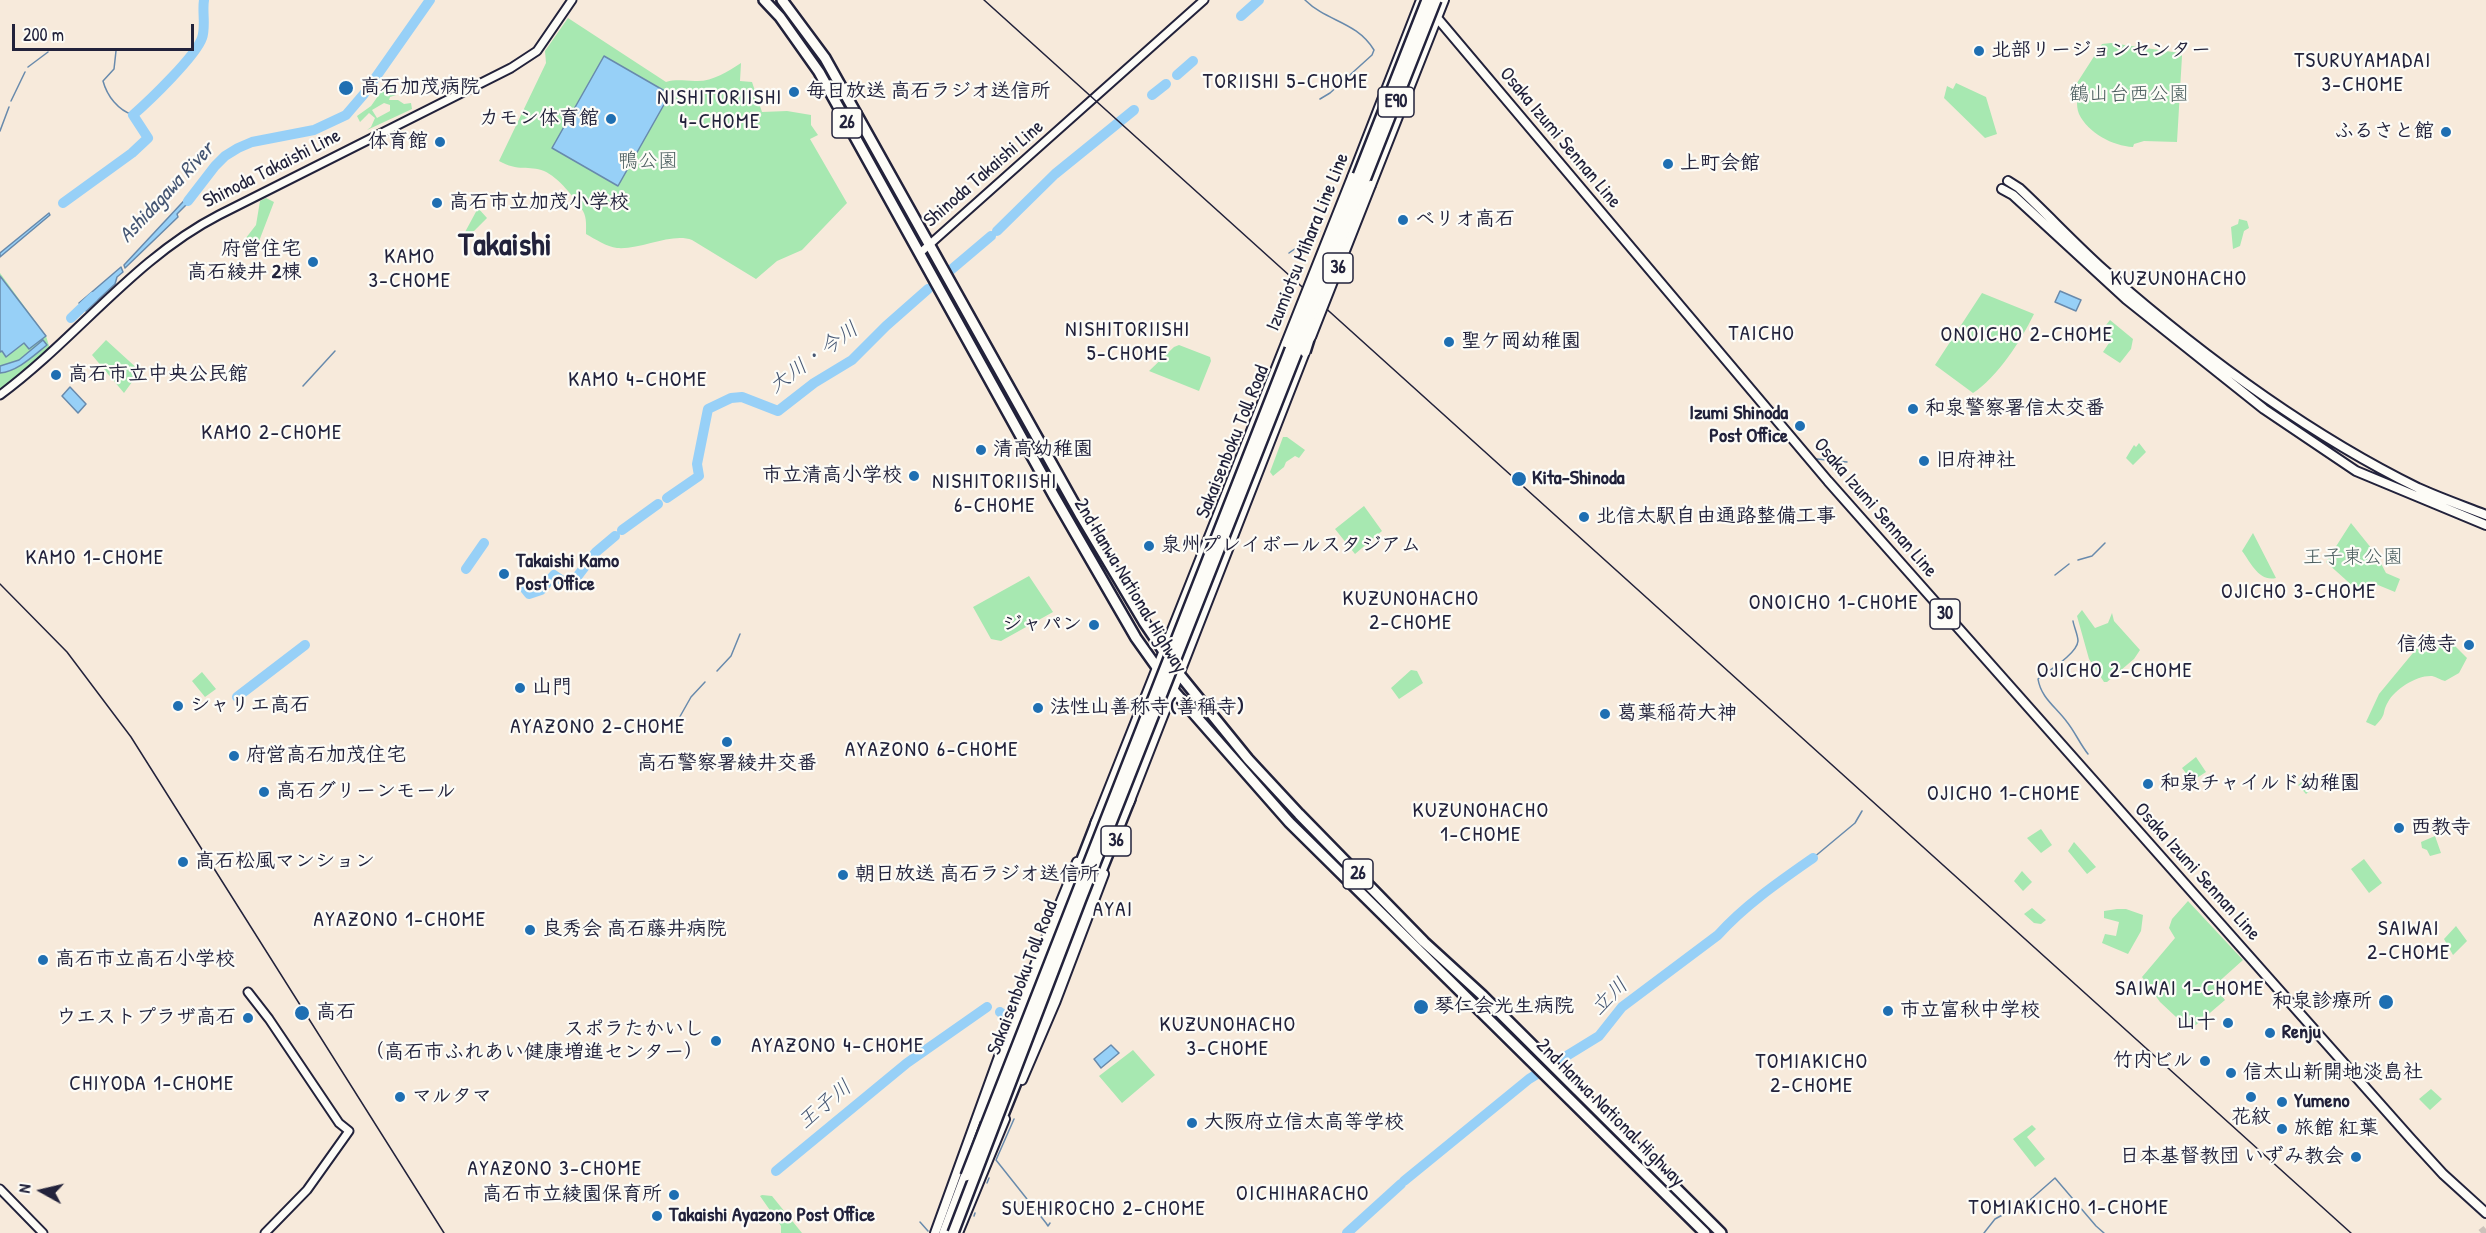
<!DOCTYPE html>
<html>
<head>
<meta charset="utf-8">
<style>
	body { margin:0 }
	#map { position:relative; width:2486px; height:1233px; overflow:hidden; background:#f7eadb; font-family:"Patrick Hand",sans-serif }
	canvas { display:block }
	.north { position:absolute; left:12px; top:1161px; width:60px; height:60px; -webkit-text-stroke:4px #fdfcf7; paint-order:stroke; rotate:278deg; font-size:16px; font-weight:700; line-height:24px; text-align:center; color:#22223b }
	.north::after { content:''; display:block; margin:auto; width:21px; height:27px; background:#22223b; clip-path:polygon(50% 0,100% 100%,50% 72%,0 100%) }
	.scale { position:absolute; left:12px; top:24px; width:182px; height:27px; box-sizing:border-box; border:3px solid #22223b; border-top:0; padding-left:8px; font-size:18px; line-height:21px; white-space:nowrap; color:#22223b; -webkit-text-stroke:4px #fdfcf7; paint-order:stroke }
</style>
</head>
<body>
<div id="map">
<canvas width="2486" height="1233"></canvas>
<div class="north">N</div>
<div class="scale">200 m</div>
</div>
<script>
const g = document.querySelector('canvas').getContext('2d');
g.lineJoin = 'round';
function paint(path, color) { g.fillStyle = color; g.fill(path, 'evenodd'); }
function trace(path, color, width, dash) { g.strokeStyle = color; g.lineWidth = width; g.lineCap = dash ? 'butt' : 'round'; g.setLineDash(dash || []); g.stroke(path); }
function write(font, color, halo, rows, align = 'center') {
  g.font = font + ' "Patrick Hand","Klee One",sans-serif'; g.lineWidth = 4.5; g.setLineDash([]); g.textBaseline = 'middle'; g.strokeStyle = halo; g.fillStyle = color; for (const [text, x, y, turn = 0] of rows) {
    g.save(); g.translate(x, y); g.rotate((+turn || 0) * Math.PI / 180); g.textAlign = isNaN(turn) ? turn : align; if (halo) g.strokeText(text, 0, 0); g.fillText(text, 0, 0); g.restore();
  }
}
const green = new Path2D(`
	M 568,18 L 666,82 C 677,79 684,81 695,81 C 712,82 727,72 741,63 L 740,81 L 752,82 L 762,112 L 787,111 L 811,115 L 811,125 L 818,135 L 810,139 L 847,203 L 802,250 L 777,261 L 756,279 L 692,240 C 672,232 641,250 617,248 C 607,247 595,239 586,234 C 586,227 587,218 583,211 C 575,198 558,177 544,171 C 529,165 518,172 499,161 L 546,63 L 545,51 Z
	M 2111,43 L 2180,53 L 2182,56 L 2177,142 L 2144,141 L 2134,144 L 2133,147 C 2113,146 2088,133 2079,114 C 2075,105 2079,95 2075,86 L 2102,44 Z
	M 1956,83 L 1986,97 L 1997,134 L 1985,138 L 1944,98 L 1947,86 L 1953,89 Z
	M 397,86 L 396,95 L 390,97 L 389,100 L 398,100 L 404,104 L 411,103 L 412,109 L 367,130 L 371,127 L 375,118 L 369,113 L 360,122 L 357,116 L 371,106 L 383,89 ZM 384,103 L 390,105 L 390,111 L 377,118 L 372,110 Z
	M 266,198 L 274,202 L 256,249 L 249,250 L 242,243 L 256,225 L 260,201 Z
	M 478,208 L 487,218 L 472,233 L 464,234 Z
	M 2239,219 L 2247,221 L 2249,228 L 2244,231 L 2240,246 L 2233,249 L 2231,227 L 2238,224 Z
	M 0,273 L 46,336 L 50,349 L 0,391 Z
	M 1982,293 L 2034,314 C 2022,339 1997,378 1973,393 L 1935,365 Z
	M 2110,320 L 2133,339 L 2131,349 L 2120,363 L 2103,352 L 2109,343 L 2099,334 Z
	M 106,340 L 140,371 L 124,393 L 92,355 Z
	M 1179,345 L 1210,357 L 1211,361 L 1199,391 L 1149,371 L 1174,347 Z
	M 1283,437 L 1287,437 L 1305,450 L 1299,458 L 1295,456 L 1286,462 L 1284,467 L 1273,476 L 1270,472 Z
	M 2139,443 L 2146,452 L 2133,465 L 2126,458 L 2134,445 L 2136,447 Z
	M 1364,506 L 1382,531 L 1355,554 L 1335,529 Z
	M 2351,523 L 2376,554 L 2386,573 L 2400,579 L 2395,592 L 2378,585 L 2369,593 L 2356,589 L 2326,562 Z
	M 2253,533 L 2276,578 C 2259,582 2251,563 2242,551 Z
	M 1029,576 L 1053,612 L 1001,641 L 991,639 L 973,607 Z
	M 2082,610 L 2095,628 L 2108,623 L 2112,613 L 2114,621 L 2140,650 L 2134,659 L 2107,682 L 2104,682 L 2089,659 L 2077,616 Z
	M 2428,631 L 2438,641 L 2444,635 L 2467,658 L 2459,673 L 2445,681 C 2441,680 2436,677 2432,676 C 2417,675 2395,689 2388,702 C 2381,714 2388,713 2375,726 L 2366,722 L 2379,694 L 2422,642 Z
	M 1411,670 L 1417,671 L 1423,683 L 1399,699 L 1391,688 Z
	M 202,672 L 216,689 L 205,697 L 192,681 Z
	M 2196,757 L 2206,772 L 2192,781 L 2182,768 Z
	M 2309,776 L 2316,786 L 2306,794 L 2298,785 Z
	M 2041,829 L 2052,845 L 2041,853 L 2027,838 Z
	M 2435,836 L 2441,853 L 2430,856 L 2427,850 L 2422,848 L 2421,842 Z
	M 2074,842 L 2096,867 L 2087,874 L 2068,851 Z
	M 2364,859 L 2382,883 L 2369,893 L 2351,869 Z
	M 2022,871 L 2032,882 L 2023,891 L 2014,881 Z
	M 2188,901 L 2243,960 L 2214,986 L 2225,1000 L 2190,1030 L 2160,1002 L 2142,977 L 2175,938 L 2169,928 L 2172,919 Z
	M 2032,908 L 2046,920 L 2041,924 L 2034,923 L 2024,914 Z
	M 2117,909 L 2126,909 L 2143,915 L 2141,931 L 2128,954 L 2102,943 L 2105,934 L 2116,936 L 2119,922 L 2104,918 L 2104,911 Z
	M 2456,926 L 2467,941 L 2453,955 L 2444,939 Z
	M 1133,1050 L 1155,1075 L 1122,1103 L 1099,1076 Z
	M 2431,1089 L 2442,1099 L 2430,1110 L 2419,1099 Z
	M 2032,1125 L 2036,1129 L 2027,1137 L 2045,1159 L 2035,1167 L 2013,1139 Z
	M 762,1195 L 772,1196 L 802,1233 L 781,1233 L 781,1226 L 760,1196 Z`);
const water = new Path2D(`
	M 604,56 L 670,94 L 618,186 L 552,148 Z
	M 194,190 L 197,194 L 177,214 L 178,217 L 125,268 L 124,265 Z
	M 49,213 L 50,215 L 0,257 L 0,253 Z
	M 121,267 L 123,272 L 117,277 L 115,284 L 86,311 L 79,303 Z
	M 0,276 L 46,336 L 29,349 L 24,343 L 6,357 L 2,351 L 0,352 Z
	M 2060,291 L 2081,300 L 2076,311 L 2055,302 Z
	M 43,340 L 47,345 C 33,356 18,371 0,373 L 0,366 L 19,360 Z
	M 70,387 L 86,404 L 78,413 L 62,396 Z
	M 1111,1045 L 1119,1053 L 1101,1068 L 1094,1059 Z`);
const stream = new Path2D(`
	M 1305,0 C 1327,22 1356,21 1374,50 L 1372,55 L 1330,93 L 1320,99
	M 116,51 L 114,69 L 103,81 C 107,96 118,110 133,115
	M 28,67 L 48,52
	M 11,101 L 25,72
	M 0,131 L 9,107
	M 1289,253 L 1320,231
	M 303,386 L 335,351
	M 1817,459 L 1847,462
	M 2078,560 L 2092,556 L 2105,543
	M 2055,575 L 2069,564
	M 2073,621 C 2074,627 2078,635 2078,641 C 2077,654 2048,671 2038,679 C 2041,698 2056,707 2067,722 C 2075,732 2080,744 2088,754
	M 717,671 L 731,656 L 740,634
	M 678,720 L 691,697 L 705,682
	M 1813,858 L 1855,823 L 1862,811
	M 1014,1119 L 996,1160 L 1046,1223 L 1048,1226 L 1050,1223
	M 987,1183 L 989,1178
	M 974,1216 L 975,1213
	M 920,1222 L 928,1231
	M 1984,1233 L 1995,1219 L 2030,1200 L 2055,1178 L 2096,1226 L 2104,1233`);
const river = new Path2D(`
	M 1241,16 L 1259,0
	M 1177,75 L 1193,61
	M 1152,95 L 1166,84
	M 188,201 L 215,166 L 225,156 L 238,148 L 252,142 L 314,130 L 346,115 L 364,94 L 430,0
	M 63,203 L 132,153 L 148,138 L 133,115 C 149,101 196,56 202,38 C 206,27 202,11 204,0
	M 997,231 L 1055,174 L 1134,110
	M 952,269 L 991,236
	M 71,318 L 93,297
	M 667,498 L 699,476 L 697,464 L 708,409 L 731,398 L 742,397 L 778,411 L 814,383 L 852,360 L 886,326 L 928,289
	M 622,530 L 658,504
	M 466,569 L 484,543
	M 521,584 L 529,594 L 541,590 L 554,575 L 570,586 L 596,552 L 615,536
	M 237,697 L 305,645
	M 1000,1012 L 1006,1017
	M 776,1171 L 907,1063 L 987,1007
	M 1404,1181 L 1529,1079 L 1599,1036 L 1622,1007 L 1718,935 C 1745,905 1780,881 1813,858
	M 1347,1233 L 1401,1184`);
const primaryTunnel = new Path2D(`
	M 2481,1233 L 2486,1229`);
const secondary = new Path2D(`
	M 920,253 L 1204,0
	M 0,395 C 76,339 135,258 219,215 L 511,68 L 537,51 L 572,0
	M 248,992 L 269,1019 L 339,1123 L 349,1131 L 307,1190 L 265,1233
	M 0,1189 L 43,1233`);
const primary = new Path2D(`
	M 1422,0 L 1828,481 L 2411,1139 L 2443,1174 L 2486,1213
	M 1352,177 L 1421,0
	M 2008,181 L 2019,188 C 2048,215 2075,244 2104,270 C 2200,354 2304,432 2418,488 C 2440,498 2463,506 2486,515
	M 1371,185 L 1444,0
	M 2002,189 L 2013,195 L 2126,299 L 2264,409 L 2356,471 L 2486,525
	M 1129,803 L 1305,352
	M 1095,824 L 1286,343
	M 1022,1080 L 1055,1003 L 1104,874
	M 935,1233 L 1010,1026 L 1077,862
	M 958,1233 L 1005,1119`);
const highway = new Path2D(`
	M 764,0 L 780,17 L 819,72 L 1054,496 L 1136,638 L 1173,690 L 1289,822 L 1705,1233
	M 782,0 L 825,58 L 1081,516 L 1144,622 L 1179,674 L 1248,759 L 1299,814 L 1424,942 L 1482,995 L 1721,1233
	M 984,1119 L 1023,1011 L 1097,821
	M 999,1125 L 1130,799
	M 944,1233 L 968,1169`);
const rail = new Path2D(`
	M 984,0 L 2351,1233
	M 0,584 L 67,652 L 131,737 L 444,1233`);
const primaryBridge = new Path2D(`
	M 1311,337 L 1371,185
	M 1286,343 L 1352,177`);
const highwayBridge = new Path2D(`
	M 1305,352 L 1311,333
	M 966,1176 L 1427,0
	M 953,1233 L 1081,899 L 1436,0`);
const markers = [
	[1979,51,6,"#1f6fb2"],
	[346,88,8,"#1f6fb2"],
	[794,92,6,"#1f6fb2"],
	[611,119,6,"#1f6fb2"],
	[2446,132,6,"#1f6fb2"],
	[440,142,6,"#1f6fb2"],
	[1668,164,6,"#1f6fb2"],
	[437,203,6,"#1f6fb2"],
	[1403,220,6,"#1f6fb2"],
	[313,262,6,"#1f6fb2"],
	[1449,342,6,"#1f6fb2"],
	[56,375,6,"#1f6fb2"],
	[1913,409,6,"#1f6fb2"],
	[1800,426,6,"#1f6fb2"],
	[981,450,6,"#1f6fb2"],
	[1924,461,6,"#1f6fb2"],
	[914,476,6,"#1f6fb2"],
	[1519,479,8,"#1f6fb2"],
	[1584,517,6,"#1f6fb2"],
	[1149,546,6,"#1f6fb2"],
	[504,574,6,"#1f6fb2"],
	[1094,625,6,"#1f6fb2"],
	[2469,645,6,"#1f6fb2"],
	[520,688,6,"#1f6fb2"],
	[178,706,6,"#1f6fb2"],
	[1038,708,6,"#1f6fb2"],
	[1605,714,6,"#1f6fb2"],
	[727,742,6,"#1f6fb2"],
	[234,756,6,"#1f6fb2"],
	[2148,784,6,"#1f6fb2"],
	[264,792,6,"#1f6fb2"],
	[2399,828,6,"#1f6fb2"],
	[183,862,6,"#1f6fb2"],
	[843,875,6,"#1f6fb2"],
	[530,930,6,"#1f6fb2"],
	[43,960,6,"#1f6fb2"],
	[2386,1002,8,"#1f6fb2"],
	[1421,1007,8,"#1f6fb2"],
	[1888,1011,6,"#1f6fb2"],
	[302,1013,8,"#1f6fb2"],
	[248,1018,6,"#1f6fb2"],
	[2228,1023,6,"#1f6fb2"],
	[2270,1033,6,"#1f6fb2"],
	[716,1041,6,"#1f6fb2"],
	[2205,1061,6,"#1f6fb2"],
	[2231,1073,6,"#1f6fb2"],
	[400,1097,6,"#1f6fb2"],
	[2251,1097,6,"#1f6fb2"],
	[2282,1102,6,"#1f6fb2"],
	[1192,1123,6,"#1f6fb2"],
	[2282,1129,6,"#1f6fb2"],
	[2356,1157,6,"#1f6fb2"],
	[674,1195,6,"#1f6fb2"],
	[657,1216,6,"#1f6fb2"]
];
const shields = [
	[1396,102,36],
	[847,123,30],
	[1338,268,30],
	[1945,614,30],
	[1116,841,30],
	[1358,874,30]
];
const shieldNames = [
	["E90",1396,102],
	["26",847,123],
	["36",1338,268],
	["30",1945,614],
	["36",1116,841],
	["26",1358,874]
];
const poiNames = [
	["北部リージョンセンター",1991,51],
	["高石加茂病院",360,88],
	["毎日放送 高石ラジオ送信所",806,92],
	["カモン体育館",599,119,"right"],
	["ふるさと館",2434,132,"right"],
	["体育館",428,142,"right"],
	["上町会館",1680,164],
	["高石市立加茂小学校",449,203],
	["ベリオ高石",1415,220],
	["府営住宅",301,250,"right"],
	["高石綾井 2棟",301,273,"right"],
	["聖ケ岡幼稚園",1461,342],
	["高石市立中央公民館",68,375],
	["和泉警察署信太交番",1925,409],
	["Izumi Shinoda",1788,414,"right"],
	["Post Office",1788,437,"right"],
	["清高幼稚園",993,450],
	["旧府神社",1936,461],
	["市立清高小学校",902,476,"right"],
	["Kita-Shinoda",1532,479],
	["北信太駅自由通路整備工事",1596,517],
	["泉州プレイボールスタジアム",1161,546],
	["Takaishi Kamo",516,562],
	["Post Office",516,585],
	["ジャパン",1082,625,"right"],
	["信徳寺",2457,645,"right"],
	["山門",532,688],
	["シャリエ高石",190,706],
	["法性山善称寺(善稱寺)",1050,708],
	["葛葉稲荷大神",1617,714],
	["府営高石加茂住宅",246,756],
	["高石警察署綾井交番",727,764,"center"],
	["和泉チャイルド幼稚園",2160,784],
	["高石グリーンモール",276,792],
	["西教寺",2411,828],
	["高石松風マンション",195,862],
	["朝日放送 高石ラジオ送信所",855,875],
	["良秀会 高石藤井病院",542,930],
	["高石市立高石小学校",55,960],
	["和泉診療所",2372,1002,"right"],
	["琴仁会光生病院",1434,1007],
	["市立富秋中学校",1900,1011],
	["高石",316,1013],
	["ウエストプラザ高石",236,1018,"right"],
	["山十",2216,1023,"right"],
	["スポラたかいし",704,1030,"right"],
	["（高石市ふれあい健康増進センター）",704,1053,"right"],
	["Renju",2282,1033],
	["竹内ビル",2193,1061,"right"],
	["信太山新開地淡島社",2243,1073],
	["マルタマ",412,1097],
	["Yumeno",2294,1102],
	["花紋",2251,1118,"center"],
	["大阪府立信太高等学校",1204,1123],
	["旅館 紅葉",2294,1129],
	["日本基督教団 いずみ教会",2344,1157,"right"],
	["高石市立綾園保育所",662,1195,"right"],
	["Takaishi Ayazono Post Office",669,1216]
];
const parkNames = [
	["鶴山台西公園",2129,95],
	["鴨公園",648,162],
	["王子東公園",2353,558]
];
const streetNames = [
	["Osaka Izumi Sennan Line",1560,138,50],
	["Shinoda Takaishi Line",272,169,-27],
	["Shinoda Takaishi Line",984,174,-41],
	["Izumiotsu Mihara Line Line",1308,242,-68],
	["Sakaisenboku Toll Road",1233,442,-68],
	["Osaka Izumi Sennan Line",1875,508,49],
	["2nd Hanwa National Highway",1130,586,59],
	["Osaka Izumi Sennan Line",2197,872,48],
	["Sakaisenboku Toll Road",1023,978,-69],
	["2nd Hanwa National Highway",1610,1113,45]
];
const neighbourhoodNames = [
	["TSURUYAMADAI",2363,61],
	["3-CHOME",2363,85],
	["TORIISHI 5-CHOME",1286,82],
	["NISHITORIISHI",720,98],
	["4-CHOME",720,122],
	["KAMO",410,257],
	["3-CHOME",410,281],
	["KUZUNOHACHO",2179,279],
	["NISHITORIISHI",1128,330],
	["5-CHOME",1128,354],
	["TAICHO",1762,334],
	["ONOICHO 2-CHOME",2027,335],
	["KAMO 4-CHOME",638,380],
	["KAMO 2-CHOME",272,433],
	["NISHITORIISHI",995,482],
	["6-CHOME",995,506],
	["KAMO 1-CHOME",95,558],
	["OJICHO 3-CHOME",2299,592],
	["KUZUNOHACHO",1411,599],
	["2-CHOME",1411,623],
	["ONOICHO 1-CHOME",1834,603],
	["OJICHO 2-CHOME",2115,671],
	["AYAZONO 2-CHOME",598,727],
	["AYAZONO 6-CHOME",932,750],
	["OJICHO 1-CHOME",2004,794],
	["KUZUNOHACHO",1481,811],
	["1-CHOME",1481,835],
	["AYAI",1113,910],
	["AYAZONO 1-CHOME",400,920],
	["SAIWAI",2409,929],
	["2-CHOME",2409,953],
	["SAIWAI 1-CHOME",2190,989],
	["KUZUNOHACHO",1228,1025],
	["3-CHOME",1228,1049],
	["AYAZONO 4-CHOME",838,1046],
	["TOMIAKICHO",1812,1062],
	["2-CHOME",1812,1086],
	["CHIYODA 1-CHOME",152,1084],
	["AYAZONO 3-CHOME",555,1169],
	["OICHIHARACHO",1303,1194],
	["TOMIAKICHO 1-CHOME",2069,1208],
	["SUEHIROCHO 2-CHOME",1104,1209]
];
const waterNames = [
	["Ashidagawa River",167,193,-47],
	["大川・今川",814,358,-36],
	["立川",1610,997,-45],
	["王子川",825,1105,-40]
];
const townNames = [
	["Takaishi",505,246]
];
paint(green, '#a7e8b1');
paint(water, '#97d0f7');
trace(water, '#688aac', 1.5);
trace(stream, '#688aac', 1.5);
trace(river, '#97d0f7', 10);
trace(primaryTunnel, '#ccc2bb', 8, [8, 4]);
trace(secondary, '#22223b', 11);
trace(primary, '#22223b', 12);
trace(highway, '#22223b', 14);
trace(secondary, '#fdfcf7', 7);
trace(primary, '#fdfcf7', 8);
trace(highway, '#fdfcf7', 9);
trace(rail, '#22223b', 1.5);
trace(primaryBridge, '#22223b', 12, []);
trace(highwayBridge, '#22223b', 14, []);
trace(primaryBridge, '#fdfcf7', 8);
trace(highwayBridge, '#fdfcf7', 9);
for (const [x, y, r, color] of markers) { const dot = new Path2D(); dot.arc(x, y, r, 0, 2 * Math.PI); g.fillStyle = color; g.fill(dot); trace(dot, '#fdfcf7', 2); }
for (const [x, y, w] of shields) { const box = new Path2D(); box.roundRect(x - w / 2, y - 15, w, 30, 4.5); g.fillStyle = '#fdfcf7'; g.fill(box); trace(box, '#22223b', 1.5); }
write('bold 18px', '#22223b', null, shieldNames);
write('bold 20px', '#22223b', '#fdfcf7', poiNames, 'left');
write('20px', '#4a5d5e', '#fdfcf7', parkNames);
write('20px', '#22223b', '#fdfcf7', streetNames);
g.letterSpacing = '1.5px';
write('21px', '#22223b', '#fdfcf7', neighbourhoodNames);
g.letterSpacing = '0px';
write('italic 21px', '#455673', '#fdfcf7', waterNames);
write('bold 32px', '#22223b', '#fdfcf7', townNames);
</script>
</body>
</html>
